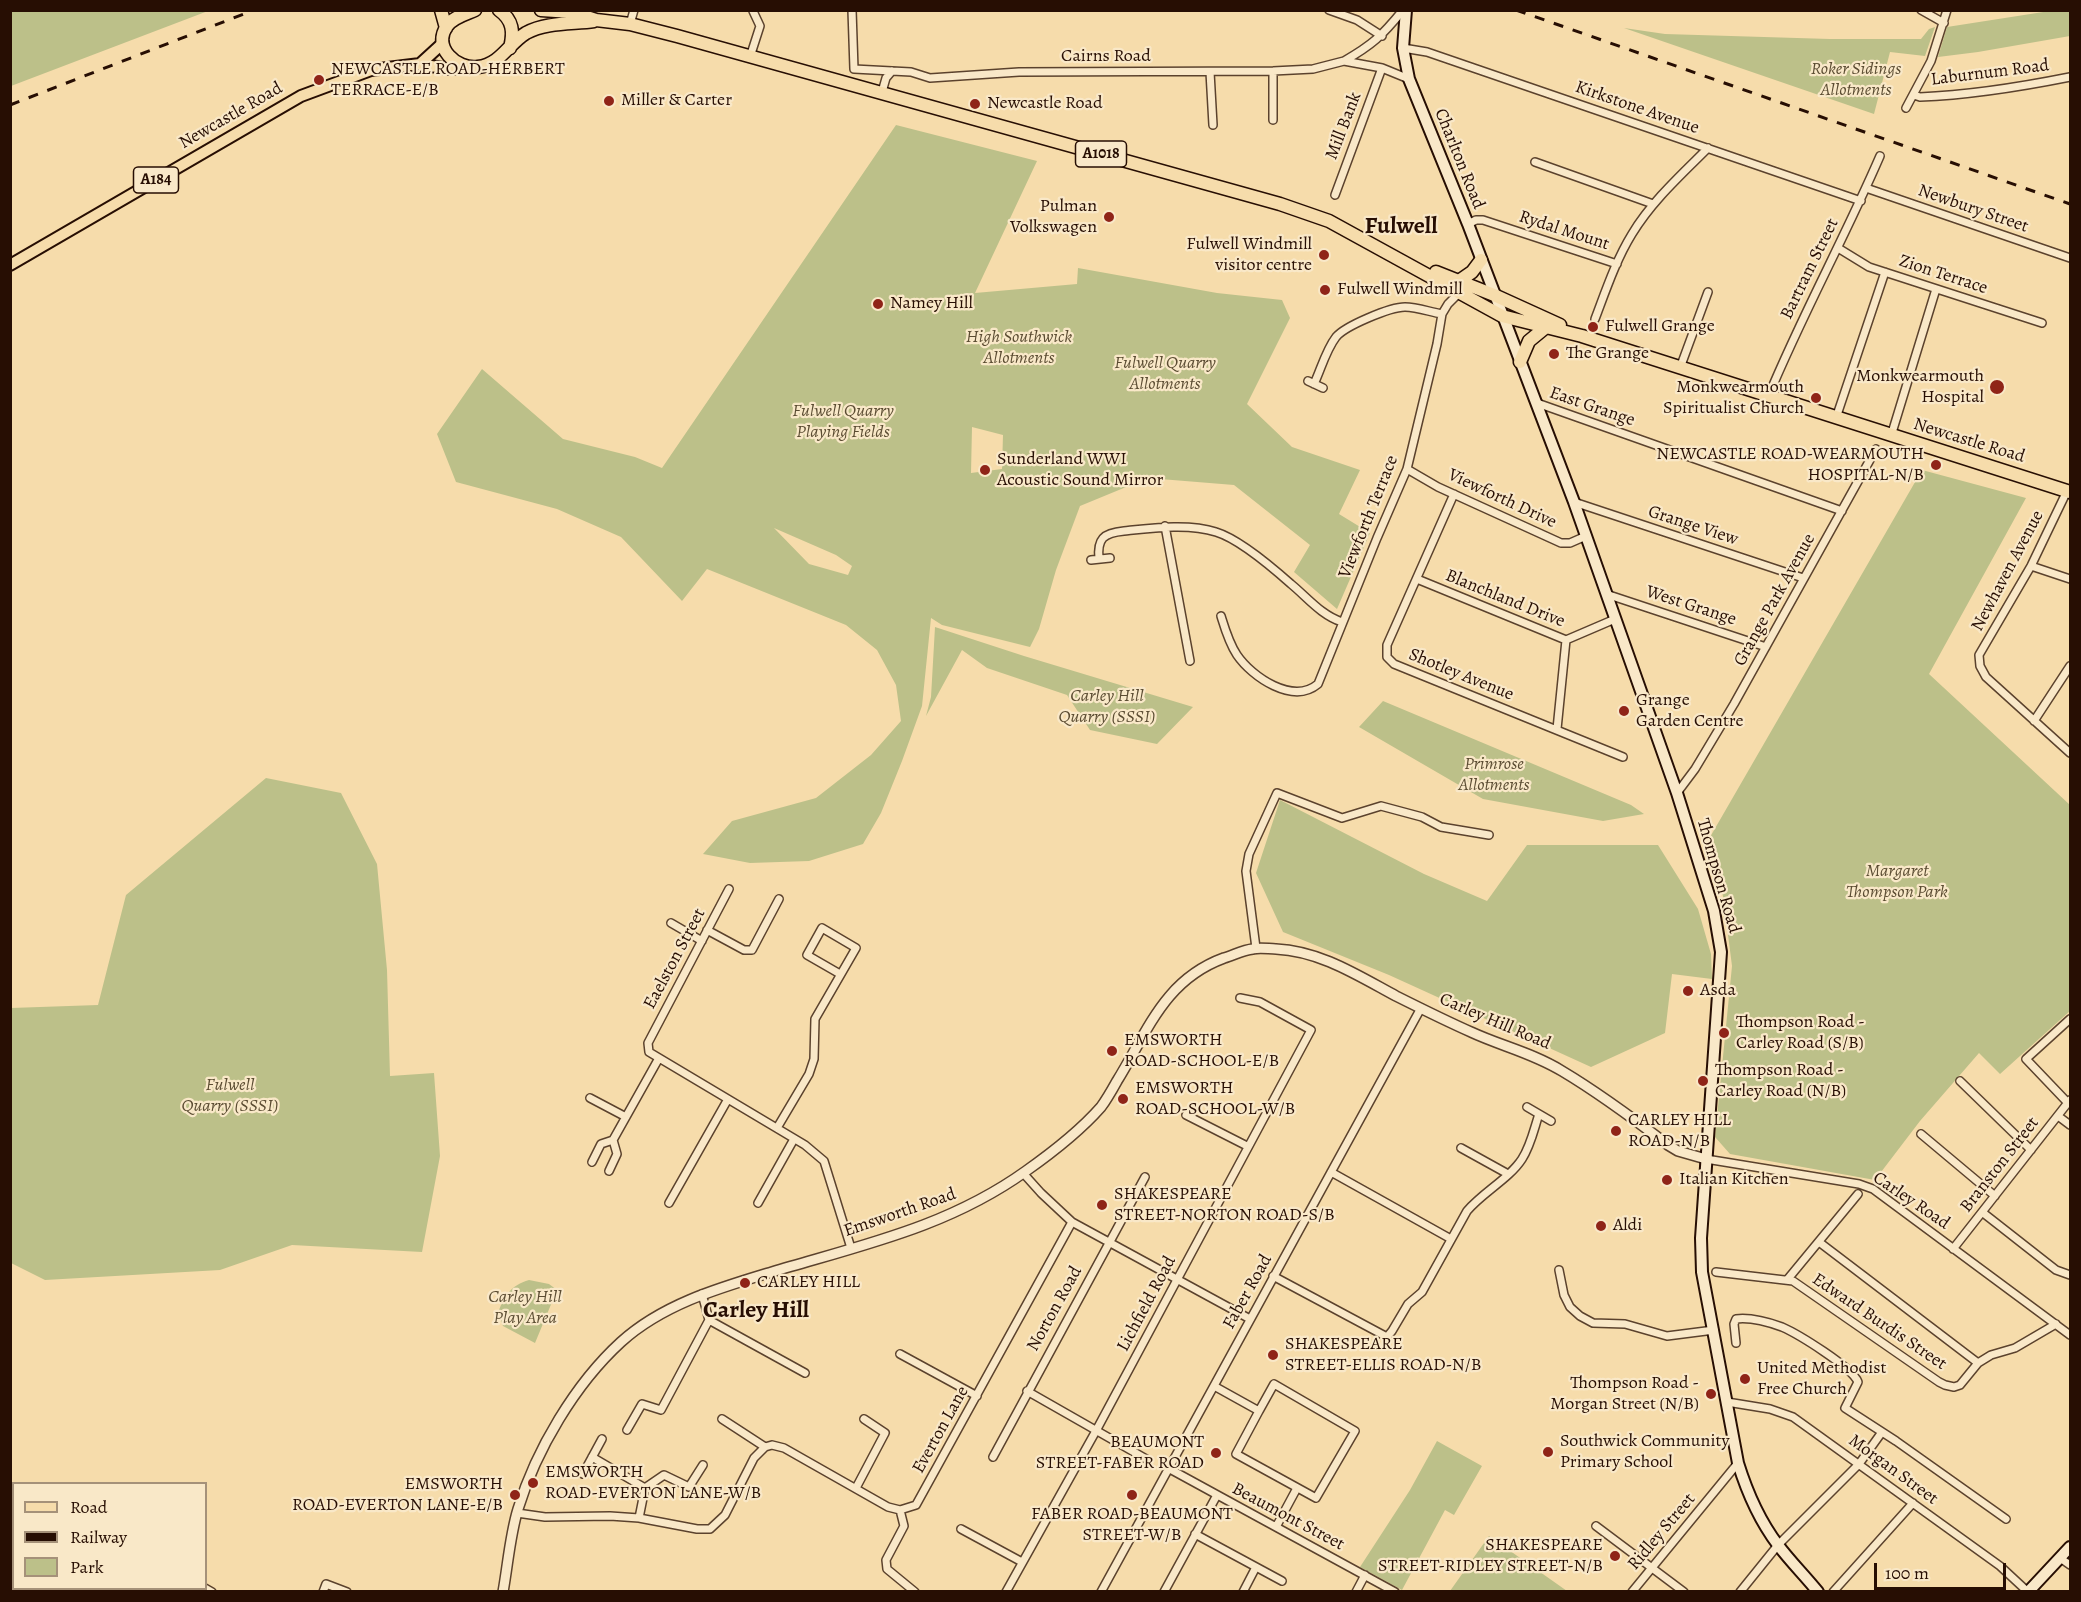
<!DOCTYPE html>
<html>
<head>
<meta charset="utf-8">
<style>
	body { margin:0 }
	#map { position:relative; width:2081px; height:1602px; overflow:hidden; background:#f6dcab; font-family:Alegreya,serif }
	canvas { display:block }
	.frame { position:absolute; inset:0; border:12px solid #270e03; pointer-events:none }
	.legend { position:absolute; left:12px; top:1482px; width:195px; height:108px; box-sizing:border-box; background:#f9e8c8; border:2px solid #a59179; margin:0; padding:8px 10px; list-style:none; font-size:18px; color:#270e03 }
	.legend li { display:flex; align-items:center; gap:12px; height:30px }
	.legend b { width:30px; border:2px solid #a59179 }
	.scale { position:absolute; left:1874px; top:1563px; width:132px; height:27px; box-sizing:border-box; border:3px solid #270e03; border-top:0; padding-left:8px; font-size:18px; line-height:21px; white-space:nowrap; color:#270e03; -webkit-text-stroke:4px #f9e8c8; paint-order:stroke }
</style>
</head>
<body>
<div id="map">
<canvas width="2081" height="1602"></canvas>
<div class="frame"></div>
<ul class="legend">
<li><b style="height:8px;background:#f6dcab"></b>Road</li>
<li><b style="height:8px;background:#270e03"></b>Railway</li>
<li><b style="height:16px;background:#bcc089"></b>Park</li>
</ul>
<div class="scale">100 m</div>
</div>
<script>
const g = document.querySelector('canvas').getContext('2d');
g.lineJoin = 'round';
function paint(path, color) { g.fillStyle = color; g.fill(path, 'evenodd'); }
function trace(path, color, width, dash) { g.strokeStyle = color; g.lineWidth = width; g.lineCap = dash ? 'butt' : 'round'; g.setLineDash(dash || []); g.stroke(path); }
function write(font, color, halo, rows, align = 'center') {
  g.font = font + ' Alegreya,serif'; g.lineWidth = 4.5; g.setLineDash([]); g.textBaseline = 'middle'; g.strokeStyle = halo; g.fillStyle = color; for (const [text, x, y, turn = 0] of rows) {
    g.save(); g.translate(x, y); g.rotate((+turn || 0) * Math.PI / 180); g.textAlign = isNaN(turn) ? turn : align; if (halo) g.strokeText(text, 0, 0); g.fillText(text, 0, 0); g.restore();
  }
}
const green = new Path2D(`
	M 11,10 L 208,10 L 208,11 L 11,86 Z
	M 2056,10 L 2070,11 L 2070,36 L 1978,52 L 1938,57 L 1947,27 Z
	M 1935,27 L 1925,56 L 1890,52 L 1874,114 L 1624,28 L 1665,34 L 1830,39 L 1921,39 L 1929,29 Z
	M 896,125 L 1037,161 L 975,293 L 1077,284 L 1078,268 L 1217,293 L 1282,300 L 1290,318 L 1247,404 L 1292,447 L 1360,470 L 1339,514 L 1370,533 L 1337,609 L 1294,572 L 1310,545 L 1234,485 L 1148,478 L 1080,506 L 1056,570 L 1039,629 L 1030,647 L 942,625 L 931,618 L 922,706 L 902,761 L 881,813 L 863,844 L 809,861 L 750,863 L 703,854 L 732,821 L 816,798 L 871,755 L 901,721 L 896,685 L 877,650 L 846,625 L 707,569 L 682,601 L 621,537 L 557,509 L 456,482 L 437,434 L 482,369 L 563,439 L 635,457 L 662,468 ZM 972,427 L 1003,435 L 1002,469 L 971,473 ZM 774,528 L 836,555 L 852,566 L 848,575 L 809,564 Z
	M 1922,470 L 2026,498 L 1929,674 L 2070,805 L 2070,1011 L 2000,1074 L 1979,1053 L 1920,1121 L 1875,1180 L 1730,1154 L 1715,1137 L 1732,966 L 1723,896 L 1706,844 Z
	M 935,627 L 1024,656 L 1193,707 L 1157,744 L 1090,730 L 1067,695 L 987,668 L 962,650 L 926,716 L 931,697 Z
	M 1383,701 L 1631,805 L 1644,814 L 1603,821 L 1483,799 L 1359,727 Z
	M 266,778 L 341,793 L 377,864 L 387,970 L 390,1076 L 434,1073 L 440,1156 L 422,1252 L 292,1245 L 220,1270 L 45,1280 L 11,1263 L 11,1008 L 98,1005 L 126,895 Z
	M 1280,800 L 1424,874 L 1487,901 L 1527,845 L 1658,845 L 1698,909 L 1711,954 L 1712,979 L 1672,974 L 1665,1033 L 1591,1067 L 1389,975 L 1283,932 L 1256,873 Z
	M 529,1280 L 549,1284 L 557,1290 L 535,1343 L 503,1326 L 498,1313 C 504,1296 511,1285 529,1280 Z
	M 1437,1441 L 1482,1466 L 1454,1515 L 1445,1510 L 1402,1590 L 1360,1567 L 1410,1490 Z
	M 1489,1536 L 1567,1591 L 1450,1591 Z`);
const minor = new Path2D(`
	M 852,10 L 854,69
	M 1329,10 L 1357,20 L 1382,36
	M 1403,10 C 1382,36 1372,45 1344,61 L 1382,68 L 1409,79
	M 1921,10 L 1944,23
	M 630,24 L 634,10
	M 1403,48 L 1427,52 L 1861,201
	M 750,57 L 760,26 L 753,11
	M 854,69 L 911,72 L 930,78 L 1019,72 L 1273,71 L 1313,69 L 1344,61
	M 1210,72 L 1213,125
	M 882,92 L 886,78 L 892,71
	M 1914,95 L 1920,97 C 1971,95 2020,87 2070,77
	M 1906,108 L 1931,61 L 1947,10
	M 1273,120 L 1273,71
	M 1535,162 L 1653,204
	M 1866,188 L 2070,258
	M 1335,195 L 1382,68
	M 1468,224 L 1476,220 L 1483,220 L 1617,264
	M 1838,248 L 1869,267 L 2042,323
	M 1595,319 C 1606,290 1616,260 1632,234 C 1652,201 1681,175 1708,148
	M 1680,368 L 1708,292
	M 1308,381 L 1323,388
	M 1314,384 C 1321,369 1326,350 1336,337 C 1345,326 1390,307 1405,307 C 1417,307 1430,312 1442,314
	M 1768,397 C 1802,315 1845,237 1880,156
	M 1537,403 L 1842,511
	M 1836,418 L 1885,272
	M 1891,436 L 1936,289
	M 1407,469 L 1438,487 L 1561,543 L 1570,543 L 1586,536
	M 2067,491 L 2031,566 L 1979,655 L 1980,666 L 1986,677 L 2070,753
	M 1454,494 L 1387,645 L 1387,657 L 1394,664 L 1623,757
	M 1574,502 L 1803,578
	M 1165,526 L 1190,661
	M 1099,559 C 1097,539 1103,533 1124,531 C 1152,528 1189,523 1216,532 C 1239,539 1273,568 1291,584 C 1308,598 1321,615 1342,622
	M 1091,560 L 1110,558
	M 2031,566 L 2070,579
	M 1417,579 L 1566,640 L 1615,619
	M 1606,594 L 1766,647
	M 1221,616 C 1225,629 1229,643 1237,655 C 1252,677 1293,705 1318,684 L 1377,538 L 1407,469 L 1437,344 L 1442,314 L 1448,304 L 1460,292
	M 2034,721 L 2070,666
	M 1557,729 L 1566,640
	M 1677,793 L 1695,769 L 1734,704 L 1876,449
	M 729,889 L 648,1043 L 649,1052 L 805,1145 L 824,1161 L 851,1248
	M 671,923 L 702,941
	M 707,930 L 744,950 L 752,950 L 779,899
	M 1256,948 L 1246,871 L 1249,854 L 1277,793 L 1342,818 L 1381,806 L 1422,817 L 1441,827 L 1489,835
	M 1960,1081 L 2031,1150
	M 590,1098 L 626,1117
	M 2068,1103 L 2026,1059 L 2070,1019
	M 1527,1107 L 1551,1121
	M 1186,1115 L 1247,1146
	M 2058,1116 L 2070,1125
	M 777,1128 L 809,1074 L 814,1059 L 815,1019 L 856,948 L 822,928 L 807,955 L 840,974
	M 1921,1134 L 1995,1196
	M 1461,1148 L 1508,1174
	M 1706,1159 L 1859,1184 L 1873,1189 L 2070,1335
	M 592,1162 L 601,1144 L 613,1140
	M 609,1171 L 617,1154 L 613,1140 L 659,1058
	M 1331,1172 L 1451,1239
	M 1023,1173 L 1041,1193 L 1072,1222 L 1250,1319
	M 669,1203 L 728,1099
	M 758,1203 L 794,1139
	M 1982,1212 L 2056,1270 L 2070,1275
	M 1819,1242 L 1978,1363
	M 1953,1249 L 2070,1100
	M 1559,1270 L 1564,1295 L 1570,1307 L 1580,1316 L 1593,1323 L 1625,1324 L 1667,1336 L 1714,1330
	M 1716,1272 L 1793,1281 L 1939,1382 L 1945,1385 L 1954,1387 L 1960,1385 L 1978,1363 L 1991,1355 L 2015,1348 L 2056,1324
	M 1273,1276 L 1387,1337 L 1392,1331 L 1408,1304 L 1422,1292 L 1467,1211 C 1483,1192 1509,1179 1522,1159 C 1531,1145 1534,1129 1539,1114
	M 1787,1280 L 1858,1194
	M 709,1320 L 805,1373
	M 1736,1343 L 1734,1324 L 1736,1319 C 1751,1317 1768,1322 1782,1327 C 1798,1334 1852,1367 1858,1382 L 1845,1408 L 1896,1441 L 2006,1519
	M 900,1354 L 977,1396
	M 1214,1386 L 1259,1411 L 1274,1384 L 1355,1431 L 1316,1498 L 1236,1454 L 1259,1411
	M 1027,1391 L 1148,1460
	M 1727,1402 L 1770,1409 L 1793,1417 L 2000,1566 L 2028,1592
	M 722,1419 L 765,1447
	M 627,1430 L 642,1404 L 661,1410 L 709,1320 L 702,1294
	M 592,1457 L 645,1488
	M 993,1457 L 1145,1177
	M 1168,1468 L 1395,1592
	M 583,1474 L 602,1439
	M 856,1488 L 885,1433 L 864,1419
	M 900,1510 L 904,1526 L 886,1560 L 887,1569 L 915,1592
	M 517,1513 L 545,1517 L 610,1516 L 639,1518 L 697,1529 L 710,1529 L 725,1515 L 754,1458 L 765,1447 L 772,1445 L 784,1448 L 888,1507 L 900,1510 L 916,1505 L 1072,1222
	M 639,1518 L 645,1488 L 664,1475 L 689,1487 L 703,1465
	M 1596,1526 L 1684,1592
	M 1276,1527 L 1297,1488
	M 961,1529 L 1022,1562
	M 1195,1534 L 1282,1581
	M 2060,1558 L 2070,1565
	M 10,1577 L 14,1576
	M 205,1588 L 212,1592
	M 156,1592 L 158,1588
	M 323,1592 L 326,1584 L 347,1592
	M 1006,1592 L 1097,1429 L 1311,1030 L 1260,1002 L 1240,998
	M 1101,1592 L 1421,1008
	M 1164,1592 L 1217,1495
	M 1243,1592 L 1256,1567
	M 1356,1592 L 1365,1575
	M 1632,1592 L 1738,1463
	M 1740,1592 L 1778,1545 L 1859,1464 L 1882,1432
	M 1833,1592 L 1913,1503`);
const tertiary = new Path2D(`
	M 503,1592 C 508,1564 510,1535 518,1509 C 536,1450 575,1384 621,1342 C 663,1304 719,1288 772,1272 C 862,1245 948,1227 1026,1171 C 1053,1152 1079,1132 1101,1107 C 1107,1099 1112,1090 1117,1081 C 1148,1031 1164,980 1224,958 C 1234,955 1243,950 1253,949 C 1260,947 1269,949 1276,949 C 1320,951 1357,975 1396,996 C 1420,1008 1446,1021 1471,1032 C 1501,1046 1533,1053 1562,1071 C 1599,1093 1634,1119 1668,1145 L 1678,1151 L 1706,1159`);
const secondary = new Path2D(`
	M 1406,10 L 1403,48 L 1409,79 L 1468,224 L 1574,502 L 1677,793 L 1714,911 L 1721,952 L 1701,1238 L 1702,1272 L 1738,1463 C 1747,1492 1759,1520 1778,1545 C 1790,1561 1805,1576 1818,1592
	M 2028,1592 L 2070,1547`);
const primary = new Path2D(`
	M 420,64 L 443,43
	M 10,265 L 301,96 L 371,70 L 420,64 L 448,69 L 466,68`);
const trunk = new Path2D(`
	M 441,10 L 446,28
	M 475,10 C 466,14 453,17 447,26 C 432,47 456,70 478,67 C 501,64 508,44 526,33 C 546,22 573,24 594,21
	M 499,10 C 513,20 514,32 510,48
	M 541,10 L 571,12 L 596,20 L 630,24 L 677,36 L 1280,204 L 1329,221 L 1502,316 L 1582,336 L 2070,492
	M 1436,272 L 1494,295 L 1560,325
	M 1459,281 L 1472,272 L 1481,260
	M 1520,362 L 1529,341 L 1546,327`);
const rail = new Path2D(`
	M 1516,10 L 2070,204
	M 10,105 L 254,10`);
const markers = [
	[319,80,6,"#8f2418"],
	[609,101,6,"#8f2418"],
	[975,104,6,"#8f2418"],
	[1109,217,6,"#8f2418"],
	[1324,255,6,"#8f2418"],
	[1325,290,6,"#8f2418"],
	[878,304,6,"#8f2418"],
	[1593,327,6,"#8f2418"],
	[1554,354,6,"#8f2418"],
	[1997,387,8,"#8f2418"],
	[1816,398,6,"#8f2418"],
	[1936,465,6,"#8f2418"],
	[985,470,6,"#8f2418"],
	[1624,711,6,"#8f2418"],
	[1688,991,6,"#8f2418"],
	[1724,1033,6,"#8f2418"],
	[1112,1051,6,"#8f2418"],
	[1703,1081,6,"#8f2418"],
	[1123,1099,6,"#8f2418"],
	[1616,1131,6,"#8f2418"],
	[1667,1180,6,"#8f2418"],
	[1102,1205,6,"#8f2418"],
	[1601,1226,6,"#8f2418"],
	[745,1283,6,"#8f2418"],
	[1273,1355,6,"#8f2418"],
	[1745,1379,6,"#8f2418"],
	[1711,1394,6,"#8f2418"],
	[1548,1452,6,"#8f2418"],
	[1216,1453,6,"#8f2418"],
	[533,1483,6,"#8f2418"],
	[515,1495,6,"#8f2418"],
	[1132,1495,6,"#8f2418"],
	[1615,1556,6,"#8f2418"]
];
const shields = [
	[1101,154,51],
	[156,180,45]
];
const shieldNames = [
	["A1018",1101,154],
	["A184",156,180]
];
const streetNames = [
	["Cairns Road",1106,57],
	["Laburnum Road",1990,73,-7],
	["Kirkstone Avenue",1637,108,19],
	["Newcastle Road",231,116,-30],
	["Mill Bank",1344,126,-69],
	["Charlton Road",1459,159,68],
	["Newbury Street",1973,209,19],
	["Rydal Mount",1564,231,18],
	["Bartram Street",1810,269,-64],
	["Zion Terrace",1943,275,18],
	["East Grange",1592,407,19],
	["Newcastle Road",1969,441,17],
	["Viewforth Drive",1502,499,25],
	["Viewforth Terrace",1369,517,-68],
	["Grange View",1693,526,18],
	["Newhaven Avenue",2008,571,-62],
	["Blanchland Drive",1505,599,22],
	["Grange Park Avenue",1775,600,-61],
	["West Grange",1691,606,18],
	["Shotley Avenue",1461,675,22],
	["Thompson Road",1718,876,74],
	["Eaelston Street",675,959,-62],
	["Carley Hill Road",1495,1022,23],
	["Branston Street",2000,1165,-52],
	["Carley Road",1911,1201,34],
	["Emsworth Road",900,1213,-19],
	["Faber Road",1248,1292,-61],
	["Lichfield Road",1147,1304,-62],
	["Norton Road",1055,1309,-61],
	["Edward Burdis Street",1879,1322,34],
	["Everton Lane",941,1430,-61],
	["Morgan Street",1893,1470,36],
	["Beaumont Street",1288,1517,28],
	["Ridley Street",1662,1532,-50]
];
const poiNames = [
	["NEWCASTLE ROAD-HERBERT",331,70],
	["TERRACE-E/B",331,91],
	["Miller & Carter",621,101],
	["Newcastle Road",987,104],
	["Pulman",1097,207,"right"],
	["Volkswagen",1097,228,"right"],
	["Fulwell Windmill",1312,245,"right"],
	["visitor centre",1312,266,"right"],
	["Fulwell Windmill",1337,290],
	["Namey Hill",890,304],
	["Fulwell Grange",1605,327],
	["The Grange",1566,354],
	["Monkwearmouth",1984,377,"right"],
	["Hospital",1984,398,"right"],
	["Monkwearmouth",1804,388,"right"],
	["Spiritualist Church",1804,409,"right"],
	["NEWCASTLE ROAD-WEARMOUTH",1924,455,"right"],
	["HOSPITAL-N/B",1924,476,"right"],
	["Sunderland WWI",997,460],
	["Acoustic Sound Mirror",997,481],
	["Grange",1636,701],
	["Garden Centre",1636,722],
	["Asda",1700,991],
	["Thompson Road -",1736,1023],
	["Carley Road (S/B)",1736,1044],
	["EMSWORTH",1124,1041],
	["ROAD-SCHOOL-E/B",1124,1062],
	["Thompson Road -",1715,1071],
	["Carley Road (N/B)",1715,1092],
	["EMSWORTH",1135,1089],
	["ROAD-SCHOOL-W/B",1135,1110],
	["CARLEY HILL",1628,1121],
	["ROAD-N/B",1628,1142],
	["Italian Kitchen",1679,1180],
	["SHAKESPEARE",1114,1195],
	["STREET-NORTON ROAD-S/B",1114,1216],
	["Aldi",1613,1226],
	["CARLEY HILL",757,1283],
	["SHAKESPEARE",1285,1345],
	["STREET-ELLIS ROAD-N/B",1285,1366],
	["United Methodist",1757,1369],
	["Free Church",1757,1390],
	["Thompson Road -",1699,1384,"right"],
	["Morgan Street (N/B)",1699,1405,"right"],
	["Southwick Community",1560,1442],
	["Primary School",1560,1463],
	["BEAUMONT",1204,1443,"right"],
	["STREET-FABER ROAD",1204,1464,"right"],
	["EMSWORTH",545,1473],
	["ROAD-EVERTON LANE-W/B",545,1494],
	["EMSWORTH",503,1485,"right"],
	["ROAD-EVERTON LANE-E/B",503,1506,"right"],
	["FABER ROAD-BEAUMONT",1132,1515,"center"],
	["STREET-W/B",1132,1536,"center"],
	["SHAKESPEARE",1603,1546,"right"],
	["STREET-RIDLEY STREET-N/B",1603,1567,"right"]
];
const parkNames = [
	["Roker Sidings",1856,70],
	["Allotments",1856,91],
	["High Southwick",1019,338],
	["Allotments",1019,359],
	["Fulwell Quarry",1165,364],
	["Allotments",1165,385],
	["Fulwell Quarry",843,412],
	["Playing Fields",843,433],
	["Carley Hill",1107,697],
	["Quarry (SSSI)",1107,718],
	["Primrose",1494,765],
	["Allotments",1494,786],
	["Margaret",1897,872],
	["Thompson Park",1897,893],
	["Fulwell",230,1086],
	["Quarry (SSSI)",230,1107],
	["Carley Hill",525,1298],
	["Play Area",525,1319]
];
const districtNames = [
	["Fulwell",1401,227],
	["Carley Hill",756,1311]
];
paint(green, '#bcc089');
trace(minor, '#5b422d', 10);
trace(tertiary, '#5b422d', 12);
trace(secondary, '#270e03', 14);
trace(primary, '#270e03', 14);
trace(trunk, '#270e03', 15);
trace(minor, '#f9e8c8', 7);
trace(tertiary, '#f9e8c8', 9);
trace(secondary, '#f9e8c8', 10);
trace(primary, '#f6dcab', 10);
trace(trunk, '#f6dcab', 12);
trace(rail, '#270e03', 3, [10, 10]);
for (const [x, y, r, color] of markers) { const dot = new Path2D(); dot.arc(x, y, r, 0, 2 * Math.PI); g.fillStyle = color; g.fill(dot); trace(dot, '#f9e8c8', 2); }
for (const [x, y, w] of shields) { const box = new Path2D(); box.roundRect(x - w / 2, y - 13, w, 26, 4.5); g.fillStyle = '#f9e8c8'; g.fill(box); trace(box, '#270e03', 1.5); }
write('bold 16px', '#270e03', null, shieldNames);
write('18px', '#270e03', '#f9e8c8', streetNames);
write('18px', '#270e03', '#f9e8c8', poiNames, 'left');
write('italic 18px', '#5b4c32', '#f9e8c8', parkNames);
write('bold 24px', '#270e03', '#f9e8c8', districtNames);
</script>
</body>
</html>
